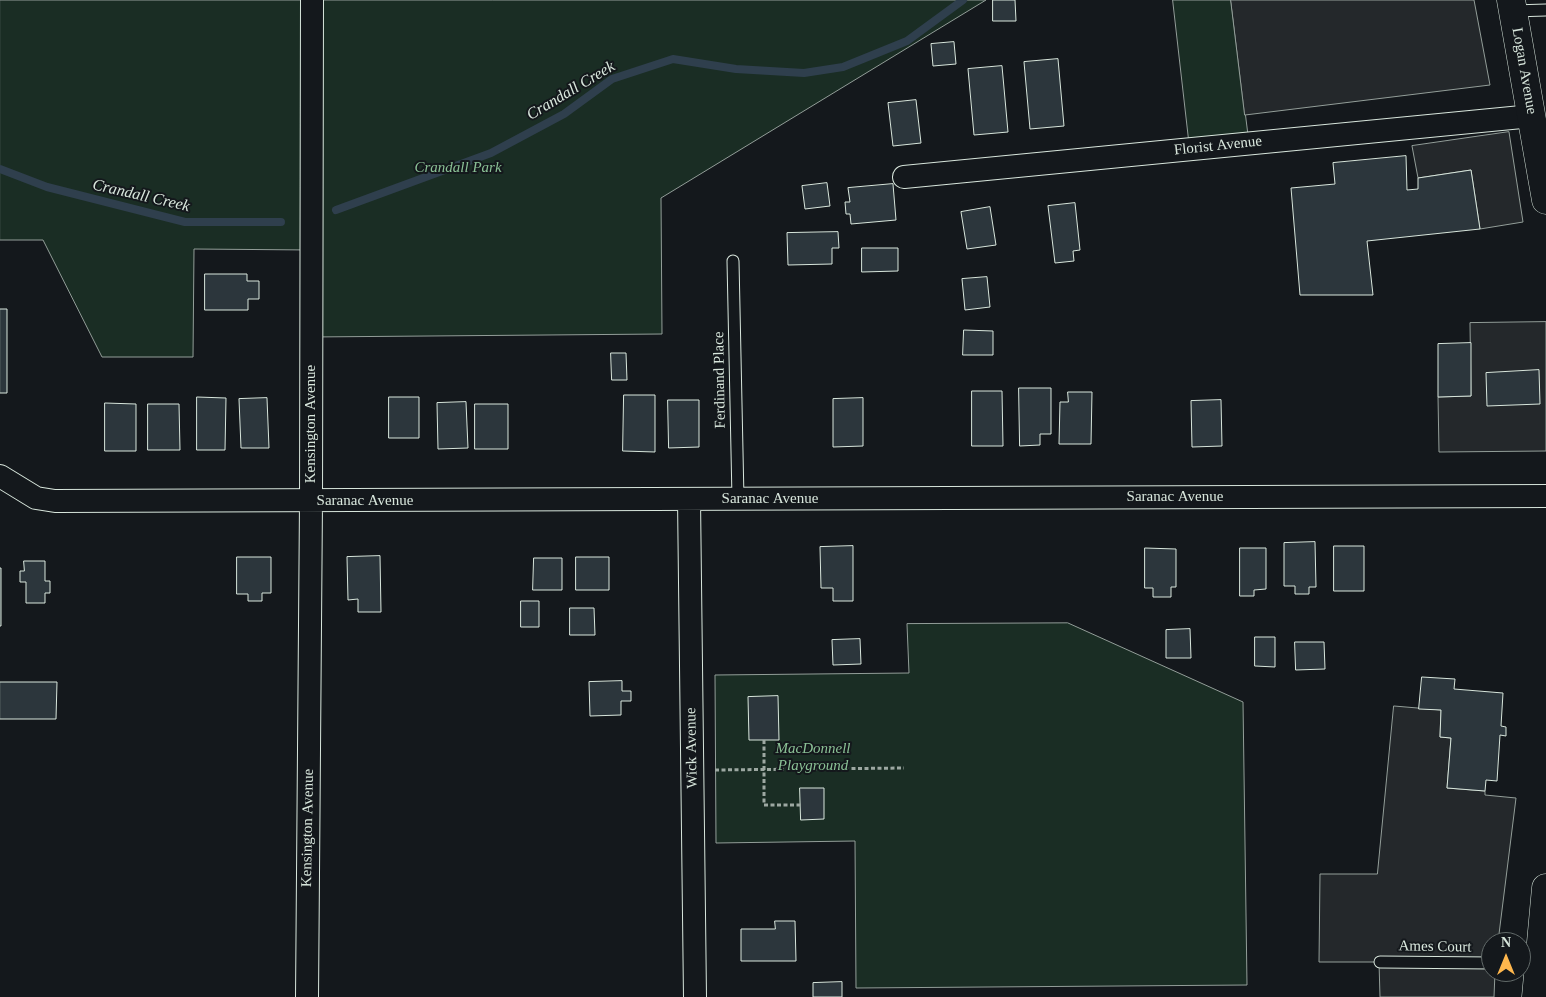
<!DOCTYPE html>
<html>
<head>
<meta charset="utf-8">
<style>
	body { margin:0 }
	#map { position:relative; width:1546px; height:997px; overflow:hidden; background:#14181c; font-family:"Times New Roman",serif }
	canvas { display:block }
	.north { position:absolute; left:1481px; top:932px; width:50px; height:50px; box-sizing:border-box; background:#14181c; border:1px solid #626a69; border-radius:50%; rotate:0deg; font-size:14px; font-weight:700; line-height:20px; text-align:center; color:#d8e6dc }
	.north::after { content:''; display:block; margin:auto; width:18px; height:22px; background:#ffb74d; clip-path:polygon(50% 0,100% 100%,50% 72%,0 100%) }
</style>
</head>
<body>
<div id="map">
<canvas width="1546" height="997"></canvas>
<div class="north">N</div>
</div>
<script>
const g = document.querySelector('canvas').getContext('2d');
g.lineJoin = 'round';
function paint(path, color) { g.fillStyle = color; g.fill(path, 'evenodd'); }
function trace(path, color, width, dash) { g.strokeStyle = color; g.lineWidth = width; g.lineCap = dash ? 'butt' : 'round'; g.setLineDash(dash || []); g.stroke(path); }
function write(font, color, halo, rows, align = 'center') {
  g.font = font + ' "Times New Roman",serif'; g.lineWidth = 4; g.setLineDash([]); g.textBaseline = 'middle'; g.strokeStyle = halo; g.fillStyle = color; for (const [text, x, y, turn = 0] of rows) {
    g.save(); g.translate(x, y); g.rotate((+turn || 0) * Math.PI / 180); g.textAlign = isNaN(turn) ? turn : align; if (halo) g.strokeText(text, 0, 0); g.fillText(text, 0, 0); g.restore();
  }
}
const green = new Path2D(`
	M 0,0 L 986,0 L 661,198 L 662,334 L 311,337 L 311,250 L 194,249 L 193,357 L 102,357 L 43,240 L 0,240 Z
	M 1173,0 L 1231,0 L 1249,143 L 1190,149 Z
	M 1068,623 L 1243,702 L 1247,985 L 856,988 L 855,841 L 716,843 L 715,675 L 909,673 L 907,624 Z`);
const parking = new Path2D(`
	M 1231,0 L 1474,0 L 1490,85 L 1245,115 Z
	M 1509,132 L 1523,222 L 1480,229 L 1471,170 L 1418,178 L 1412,146 Z
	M 1546,322 L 1546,451 L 1439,452 L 1438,397 L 1471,396 L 1470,323 Z
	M 1394,706 L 1441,710 L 1440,737 L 1451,738 L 1447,788 L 1485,791 L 1485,795 L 1516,798 L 1498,942 L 1491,942 L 1491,972 L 1495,972 L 1494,997 L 1380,997 L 1379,962 L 1319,962 L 1320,874 L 1377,874 Z`);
const stream = new Path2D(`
	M 0,169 L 47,187 L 185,222 L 281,222
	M 336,210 L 491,153 L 564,114 L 612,79 L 673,59 L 736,69 L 804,73 L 843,67 L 907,41 L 963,0`);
const building = new Path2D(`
	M 993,0 L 1015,0 L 1016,21 L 993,21 Z
	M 954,42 L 956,64 L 933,66 L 931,44 Z
	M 1058,59 L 1064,126 L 1030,129 L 1024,62 Z
	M 1002,66 L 1008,132 L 974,135 L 968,69 Z
	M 916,100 L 921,143 L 893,146 L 888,103 Z
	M 1406,156 L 1407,190 L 1418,189 L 1418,178 L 1471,170 L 1480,229 L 1367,241 L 1373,295 L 1300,295 L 1291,188 L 1335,184 L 1333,163 Z
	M 827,183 L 830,206 L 805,209 L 802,186 Z
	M 893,184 L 896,220 L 851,224 L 850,214 L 846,214 L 845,202 L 850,202 L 848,188 Z
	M 1075,203 L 1080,250 L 1073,251 L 1074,261 L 1055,263 L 1048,206 Z
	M 990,207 L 996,245 L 967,249 L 961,212 Z
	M 838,232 L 839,248 L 832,248 L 832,264 L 788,265 L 787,233 Z
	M 862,248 L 898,248 L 898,271 L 862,272 Z
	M 205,274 L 247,274 L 247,281 L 259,281 L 259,299 L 248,299 L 248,310 L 205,310 Z
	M 987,277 L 990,307 L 965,310 L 962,279 Z
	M 0,309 L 7,309 L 7,393 L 0,393 Z
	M 964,330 L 993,331 L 993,355 L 963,355 Z
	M 1471,343 L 1471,396 L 1438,397 L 1438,344 Z
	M 611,353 L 626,353 L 627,380 L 612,380 Z
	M 1539,370 L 1540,404 L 1487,406 L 1486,373 Z
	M 1019,388 L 1051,388 L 1051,434 L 1040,434 L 1040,445 L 1020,446 Z
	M 972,391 L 1002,391 L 1003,446 L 972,446 Z
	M 1068,392 L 1092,392 L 1091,444 L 1059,444 L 1060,402 L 1068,402 Z
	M 624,395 L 655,395 L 655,452 L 623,451 Z
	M 197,397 L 226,398 L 225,450 L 197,450 Z
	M 389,397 L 419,397 L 419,438 L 389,438 Z
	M 267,398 L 269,448 L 241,448 L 239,399 Z
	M 863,398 L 863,446 L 833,447 L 833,399 Z
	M 668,400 L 699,400 L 699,447 L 669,448 Z
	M 1221,400 L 1222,446 L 1192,447 L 1191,401 Z
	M 466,402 L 468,448 L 438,449 L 437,403 Z
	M 105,403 L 136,404 L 136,451 L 105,451 Z
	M 148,404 L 179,404 L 180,450 L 148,450 Z
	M 475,404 L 508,404 L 508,449 L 475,449 Z
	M 1315,542 L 1316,587 L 1309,587 L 1309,594 L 1295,594 L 1295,586 L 1284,586 L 1284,543 Z
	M 853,546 L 853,601 L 833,601 L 833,588 L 821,588 L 820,547 Z
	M 1334,546 L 1364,546 L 1364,591 L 1334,591 Z
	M 1145,548 L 1176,549 L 1176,587 L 1171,587 L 1171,597 L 1153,597 L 1153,588 L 1145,588 Z
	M 1240,548 L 1266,548 L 1266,589 L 1254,590 L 1254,596 L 1240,596 Z
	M 380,556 L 381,612 L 358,612 L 358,599 L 348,600 L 347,557 Z
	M 237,557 L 271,557 L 271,593 L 262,593 L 262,601 L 248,601 L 248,594 L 237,594 Z
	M 576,557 L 609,557 L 609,590 L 576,590 Z
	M 534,558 L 562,558 L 562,590 L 533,590 Z
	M 24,561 L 45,561 L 45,581 L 50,581 L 50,593 L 45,593 L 45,603 L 26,603 L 26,582 L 20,582 L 20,571 L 24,571 Z
	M 0,568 L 1,568 L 1,626 L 0,626 Z
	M 521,601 L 539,601 L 539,627 L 521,627 Z
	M 570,608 L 594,608 L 595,635 L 570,635 Z
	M 1190,629 L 1191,658 L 1166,658 L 1166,630 Z
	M 1255,637 L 1275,637 L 1275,667 L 1255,666 Z
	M 860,639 L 861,664 L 833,665 L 832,640 Z
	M 1295,642 L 1324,642 L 1325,669 L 1296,670 Z
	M 1422,677 L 1455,679 L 1454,689 L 1503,693 L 1501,726 L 1506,727 L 1506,736 L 1500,735 L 1497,781 L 1486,780 L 1485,791 L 1447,788 L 1451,738 L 1440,737 L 1441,710 L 1419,709 Z
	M 622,681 L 622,691 L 631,691 L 631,701 L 621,701 L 621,715 L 590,716 L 589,682 Z
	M 0,682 L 57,682 L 56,719 L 0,719 Z
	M 778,696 L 779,740 L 749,740 L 748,697 Z
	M 800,788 L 824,788 L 824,819 L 801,820 Z
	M 775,921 L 795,921 L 796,961 L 741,961 L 741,929 L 775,929 Z
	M 842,982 L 842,997 L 813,997 L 813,983 Z`);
const path = new Path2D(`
	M 764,740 L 764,805 L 801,805
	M 715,770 L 904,768`);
const service = new Path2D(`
	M 1513,11 L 1546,10
	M 733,261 L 738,499
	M 1380,962 L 1491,963`);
const minor = new Path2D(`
	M 904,177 L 1532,116
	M 0,476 L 36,498 L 55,501 L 1546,496
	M 689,499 L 695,997
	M 307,997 L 311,501 L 312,0`);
const tertiary = new Path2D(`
	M 1511,0 L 1546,200
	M 1536,997 L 1546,888`);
const streetNames = [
	["Logan Avenue",1524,71,80],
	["Florist Avenue",1218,146,-6],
	["Ferdinand Place",720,380,-91],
	["Kensington Avenue",311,424,-90],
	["Saranac Avenue",1175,497],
	["Saranac Avenue",770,499],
	["Saranac Avenue",365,501],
	["Wick Avenue",692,748,-91],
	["Kensington Avenue",308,828,-89],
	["Ames Court",1435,947,1]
];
const parkNames = [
	["Crandall Park",458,168],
	["MacDonnell",813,749],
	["Playground",813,766]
];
const waterNames = [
	["Crandall Creek",571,91,-31],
	["Crandall Creek",141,196,13]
];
paint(green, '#1a2d24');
trace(green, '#939e99', 1);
paint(parking, '#24282b');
trace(parking, '#939e99', 1);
trace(stream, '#2f3f4d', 8);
paint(building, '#2c363c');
trace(building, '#d8e6dc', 1);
trace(service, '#d8e6dc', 13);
trace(minor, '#d8e6dc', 24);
trace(tertiary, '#d8e6dc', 29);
trace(path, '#9da8a2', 3, [4, 2.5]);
trace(service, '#14181c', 11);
trace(minor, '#14181c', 22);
trace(tertiary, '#14181c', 28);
write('15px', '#d8e6dc', '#14181c', streetNames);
write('italic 15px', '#8ac095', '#14181c', parkNames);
write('italic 16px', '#d8e6dc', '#14181c', waterNames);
</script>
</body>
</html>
